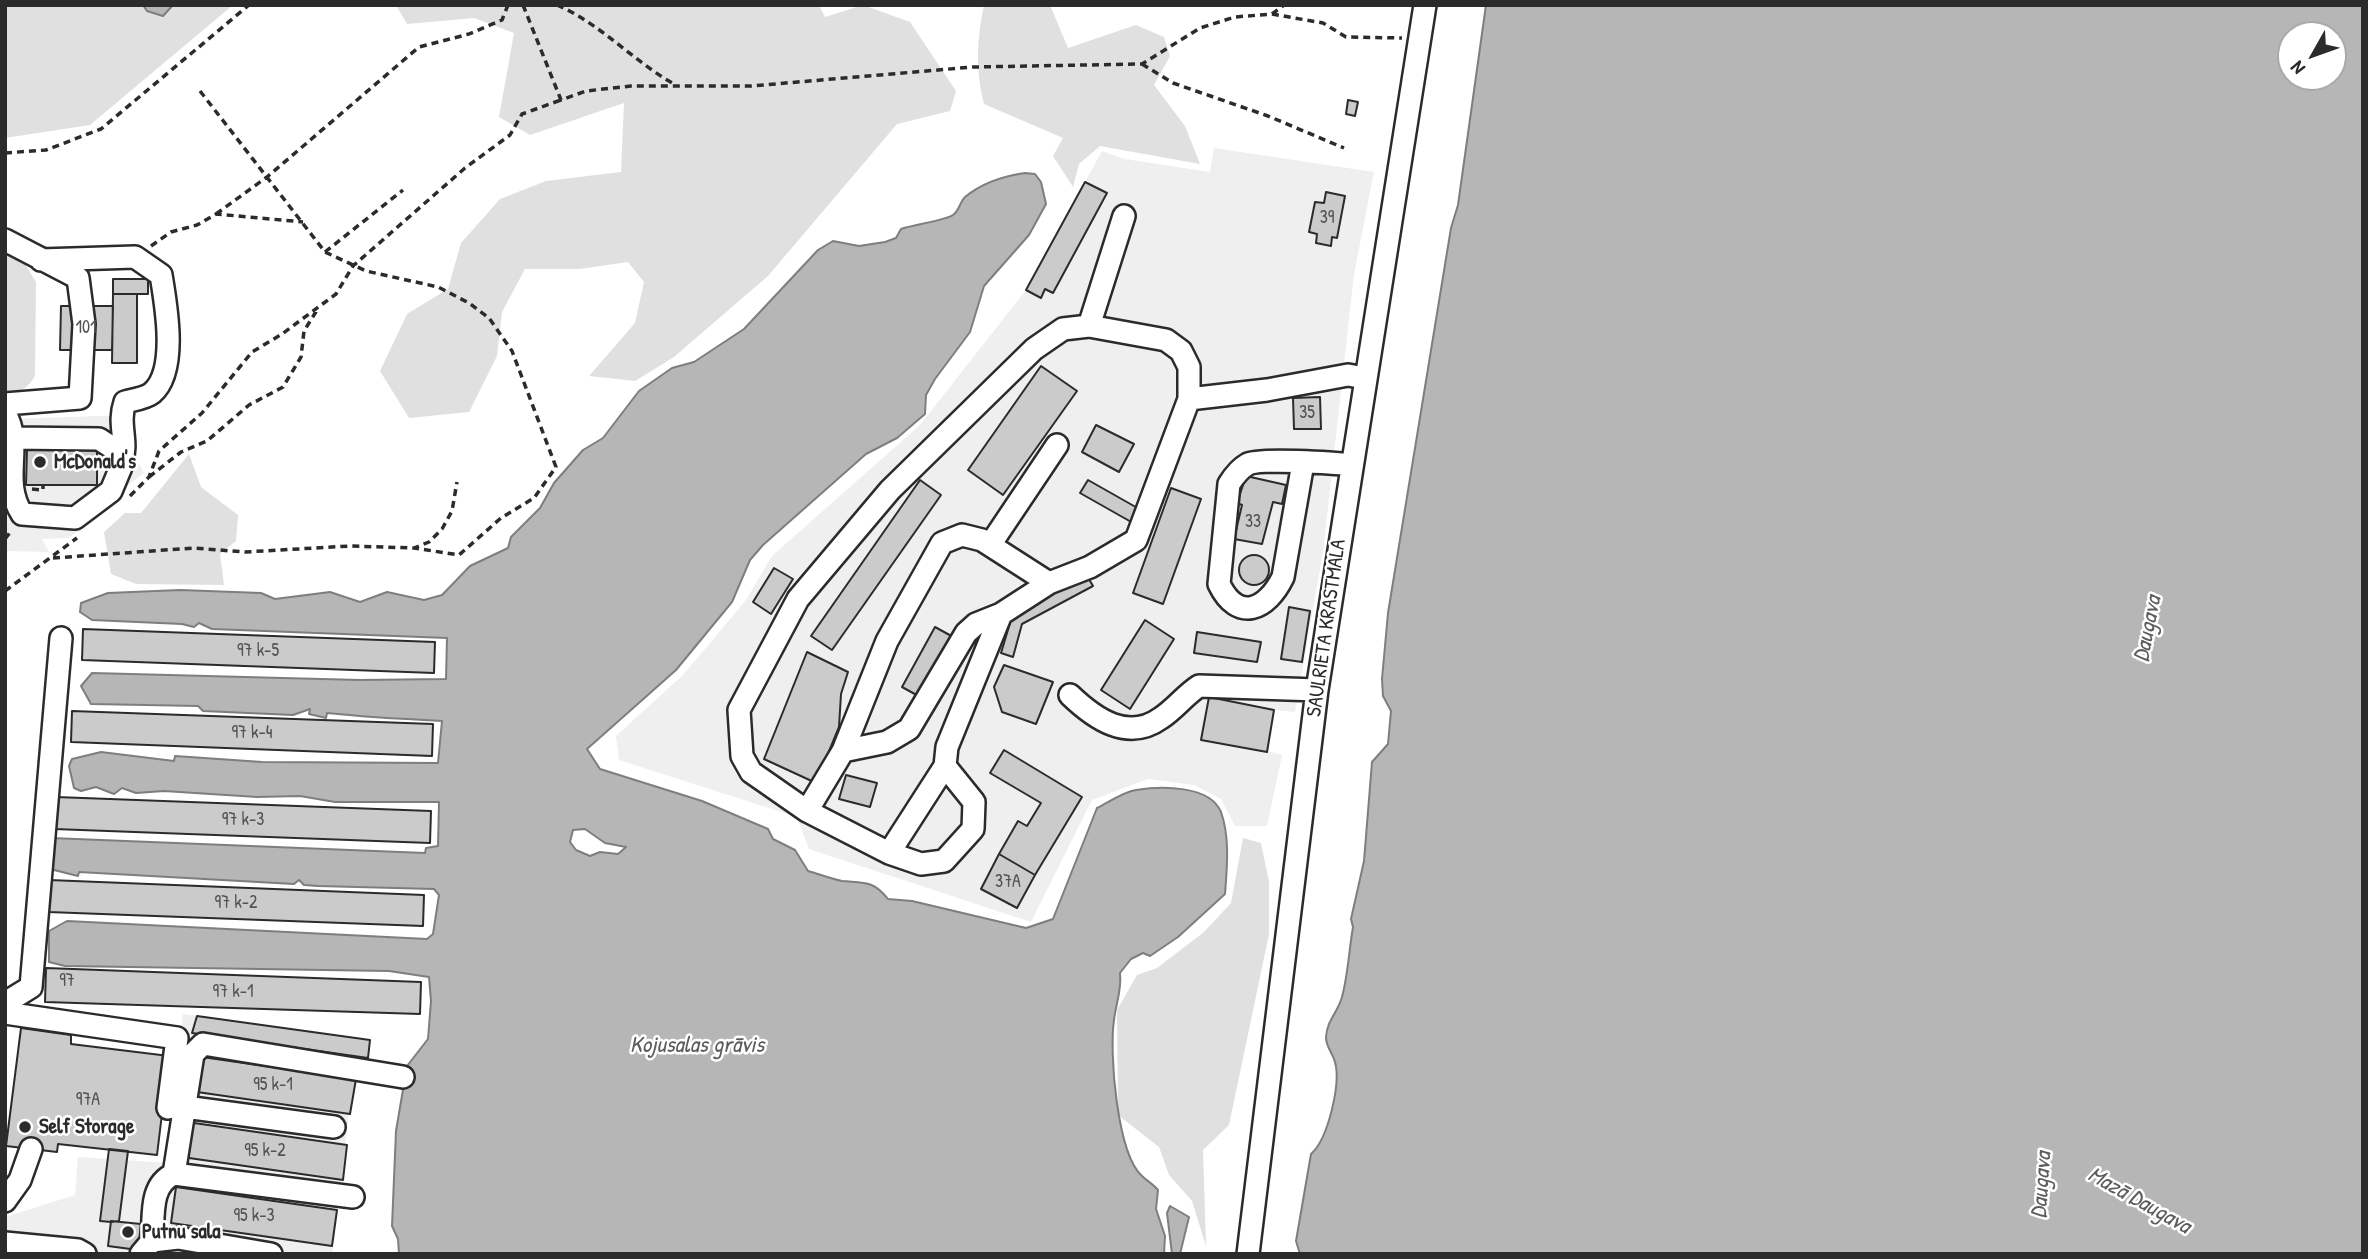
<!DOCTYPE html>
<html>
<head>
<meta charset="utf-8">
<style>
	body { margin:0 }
	#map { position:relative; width:2368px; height:1259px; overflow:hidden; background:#fff; font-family:"Patrick Hand",sans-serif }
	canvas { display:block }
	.frame { position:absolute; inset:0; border:7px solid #2b2b2b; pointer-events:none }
	.north { position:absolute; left:2277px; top:21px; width:70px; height:70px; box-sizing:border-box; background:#fff; border:2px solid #aaa; border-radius:50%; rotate:230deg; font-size:19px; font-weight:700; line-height:28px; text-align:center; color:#2b2b2b }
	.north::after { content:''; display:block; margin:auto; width:24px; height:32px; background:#2b2b2b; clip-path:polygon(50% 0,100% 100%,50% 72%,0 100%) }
</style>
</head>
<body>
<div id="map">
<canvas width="2368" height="1259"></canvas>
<div class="frame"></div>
<div class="north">N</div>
</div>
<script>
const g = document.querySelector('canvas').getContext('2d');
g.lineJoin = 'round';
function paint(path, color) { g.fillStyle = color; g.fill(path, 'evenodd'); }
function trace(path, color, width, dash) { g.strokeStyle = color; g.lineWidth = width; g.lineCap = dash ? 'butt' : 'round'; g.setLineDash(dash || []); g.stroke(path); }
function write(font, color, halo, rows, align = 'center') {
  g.font = font + ' "Patrick Hand",sans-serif'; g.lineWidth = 5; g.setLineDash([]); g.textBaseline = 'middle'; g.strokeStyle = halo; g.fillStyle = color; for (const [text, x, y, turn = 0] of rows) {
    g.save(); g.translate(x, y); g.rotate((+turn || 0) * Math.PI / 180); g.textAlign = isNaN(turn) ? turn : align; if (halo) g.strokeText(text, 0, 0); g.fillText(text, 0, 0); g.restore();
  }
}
const built = new Path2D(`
	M 1214,148 L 1374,172 L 1354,274 L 1323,552 L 1295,712 L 1274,710 L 1267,751 L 1282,755 L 1267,826 L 1235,826 L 1221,799 L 1194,785 L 1148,779 L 1092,800 L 1031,922 L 809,849 L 797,817 L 619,760 L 616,736 L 683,675 L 746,600 L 772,556 L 920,425 L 1026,290 L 1102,151 L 1125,159 L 1210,172 Z
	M 130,415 L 133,453 L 144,473 L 126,487 L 123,495 L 69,538 L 42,539 L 49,552 L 5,551 L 5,419 Z
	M 183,1014 L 358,1038 L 332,1254 L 5,1254 L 5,1217 L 75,1195 L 78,1157 L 169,1163 Z`);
const green = new Path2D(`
	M 5,5 L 233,5 L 90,125 L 5,138 Z
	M 396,5 L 819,5 L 825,17 L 863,5 L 910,22 L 956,91 L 950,111 L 897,124 L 768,276 L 674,357 L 635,381 L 589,376 L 635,323 L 644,282 L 628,262 L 580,269 L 525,269 L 502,312 L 497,356 L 469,412 L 409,418 L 380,371 L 407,314 L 448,289 L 461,243 L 500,199 L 546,181 L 621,172 L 624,103 L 530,135 L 499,117 L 514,33 L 474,18 L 407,24 Z
	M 984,5 L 1050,5 L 1068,48 L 1136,25 L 1164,37 L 1170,56 L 1154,85 L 1185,126 L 1200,164 L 1100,146 L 1079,164 L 1073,187 L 1053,156 L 1063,138 L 984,104 C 975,70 977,39 984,5 Z
	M 5,251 L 25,264 L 36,282 L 35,376 C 27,389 20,393 5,394 Z
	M 189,454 L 201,487 L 238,515 L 236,541 L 220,554 L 224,585 L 136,584 L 111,574 L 104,532 L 125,513 L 141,513 Z
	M 1243,838 L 1261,843 L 1269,882 L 1269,934 L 1229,1125 L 1203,1150 L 1206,1246 L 1192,1201 L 1169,1175 L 1159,1147 L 1118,1115 L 1117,1010 L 1137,975 L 1157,968 L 1204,932 L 1231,903 Z`);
const water = new Path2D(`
	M 143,5 L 173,5 L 163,16 L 147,11 Z
	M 1486,5 L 2363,5 L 2363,1254 L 1300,1254 L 1296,1241 L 1311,1154 C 1328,1139 1341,1084 1335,1062 C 1333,1053 1326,1048 1326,1037 C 1327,1020 1338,1012 1342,997 C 1348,975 1349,950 1353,927 L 1351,919 L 1364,861 L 1372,762 L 1388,744 L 1391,711 L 1383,696 L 1382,679 L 1388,613 L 1451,228 L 1458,205 ZM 2291,35 L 2333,35 L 2333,77 L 2291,77 Z
	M 1025,173 L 1035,174 L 1041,182 L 1046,204 L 1029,235 L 984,286 L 970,332 L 935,379 L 926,395 L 925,414 L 897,438 L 866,454 L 763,545 L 750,560 L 732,602 L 676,670 L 587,749 L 600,769 L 702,801 L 768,829 L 773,839 L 795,850 L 808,871 C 819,874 831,879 842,881 C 864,883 873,880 888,899 L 912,901 L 1026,928 L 1053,919 L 1097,808 C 1109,802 1123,792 1136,790 C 1161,786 1210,785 1221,812 C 1230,837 1227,868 1225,894 L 1178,937 L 1150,956 L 1143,953 L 1131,959 L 1120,973 C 1122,990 1116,1003 1114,1020 C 1109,1052 1117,1154 1142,1176 C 1147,1181 1153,1184 1158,1190 L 1156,1209 L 1165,1236 L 1164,1254 L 399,1254 L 398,1239 L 392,1226 L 396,1131 L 407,1066 L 428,1039 L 431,1001 L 429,977 L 389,971 L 65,966 L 49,962 L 49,931 L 67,921 L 427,939 L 433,934 L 439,895 L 434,889 L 318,886 L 304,885 L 299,880 L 294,884 L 79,872 L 78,876 L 50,869 L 51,838 L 425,853 L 426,848 L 438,846 L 439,802 L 335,802 L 300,796 L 257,797 L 164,791 L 136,793 L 122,788 L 114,794 L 96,787 L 81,791 L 74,788 L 69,766 L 72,759 L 101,752 L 174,761 L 175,756 L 262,762 L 438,763 L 442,721 C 402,719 365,717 327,713 L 326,718 L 309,714 L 310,709 L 293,715 L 203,711 L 198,706 L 91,704 L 81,686 L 92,673 L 360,680 L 446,679 L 447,638 L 212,629 L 199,623 L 194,627 L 182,624 L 92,620 L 80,612 L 81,603 L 108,593 L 180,590 L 261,593 L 275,599 L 330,592 L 360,602 L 387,592 L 424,600 L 442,595 L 470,566 L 508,548 L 511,537 L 540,508 L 554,483 L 583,450 L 603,438 L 639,391 L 672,368 L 694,362 L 744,329 L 818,250 L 833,241 L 859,246 L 885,242 L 896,238 L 901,229 C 912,225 947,220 953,215 C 959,211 960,202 965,197 C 982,183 1004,176 1025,173 ZM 585,829 L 605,843 L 626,847 L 618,854 L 600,852 L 590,856 L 576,850 L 570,842 L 573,830 Z
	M 1170,1206 L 1189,1217 L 1180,1254 L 1172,1254 L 1167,1213 Z`);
const building = new Path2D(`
	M 1348,100 L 1358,102 L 1355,116 L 1346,114 Z
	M 1085,182 L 1107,193 L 1053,293 L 1045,289 L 1041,298 L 1026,290 Z
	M 1326,192 L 1345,196 L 1337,238 L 1332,237 L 1331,246 L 1316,243 L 1317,234 L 1309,232 L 1315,202 L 1324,203 Z
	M 113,279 L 148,279 L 148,294 L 113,294 Z
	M 113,294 L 137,294 L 137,363 L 112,363 Z
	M 61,306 L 113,306 L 112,350 L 60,350 Z
	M 1041,366 L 1077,391 L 1003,495 L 968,470 Z
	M 1320,397 L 1321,429 L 1294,429 L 1293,398 Z
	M 1096,425 L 1134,444 L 1119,472 L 1082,452 Z
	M 27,449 L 97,450 L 97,485 L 26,485 Z
	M 1246,476 L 1286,485 L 1282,504 L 1273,502 L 1262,544 L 1234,539 L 1242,505 L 1237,503 Z
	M 920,480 L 941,495 L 832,650 L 811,636 Z
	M 1088,480 L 1141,510 L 1133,523 L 1080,493 Z
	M 1171,488 L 1201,499 L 1163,604 L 1133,593 Z
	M1239 570a15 15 0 1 1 30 0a15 15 0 1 1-30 0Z
	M 774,568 L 793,579 L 771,614 L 753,602 Z
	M 1086,574 L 1093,586 L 1022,624 L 1013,657 L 1001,653 L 1013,613 Z
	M 1289,607 L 1310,611 L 1302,662 L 1281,659 Z
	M 1145,620 L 1174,639 L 1130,709 L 1101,690 Z
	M 935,627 L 955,638 L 922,698 L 902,687 Z
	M 83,629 L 435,642 L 434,673 L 82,660 Z
	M 1197,632 L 1261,642 L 1257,662 L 1194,653 Z
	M 807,652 L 848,672 L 841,694 L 839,727 L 816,783 L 764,759 Z
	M 1004,665 L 1053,682 L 1036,724 L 1002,712 L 994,687 Z
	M 1209,697 L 1274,710 L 1267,752 L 1201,740 Z
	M 72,711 L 433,724 L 432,756 L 71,742 Z
	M 1004,750 L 1082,797 L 1035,875 L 999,854 L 1018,821 L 1027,826 L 1041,803 L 990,773 Z
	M 846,775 L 877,783 L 870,807 L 839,799 Z
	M 56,797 L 431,811 L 430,843 L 54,829 Z
	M 999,854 L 1035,875 L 1017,908 L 981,889 Z
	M 49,880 L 424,895 L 423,926 L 48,912 Z
	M 46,968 L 421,982 L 420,1014 L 45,1002 Z
	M 197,1016 L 370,1040 L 368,1058 L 192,1033 Z
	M 21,1028 L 71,1035 L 71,1044 L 169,1056 L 157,1155 L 58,1144 L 57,1152 L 6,1146 Z
	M 195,1056 L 356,1079 L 350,1114 L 190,1091 Z
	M 187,1122 L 347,1145 L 343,1180 L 182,1157 Z
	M 109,1149 L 128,1151 L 119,1221 L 111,1222 L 100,1221 Z
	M 176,1187 L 337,1210 L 332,1246 L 171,1223 Z
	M 111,1221 L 141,1224 L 138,1250 L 108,1246 Z`);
const path = new Path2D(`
	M 523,5 L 561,100 L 586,91 L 631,86 L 751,86 L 973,67 L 1142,64 L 1200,28 L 1235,17 L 1272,14 L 1323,23 L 1346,37 L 1402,38
	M 557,5 C 601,24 633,61 674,84
	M 1272,14 L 1284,5
	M 1142,64 L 1173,83 L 1268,116 L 1344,148
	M 200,91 L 325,252 L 366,271 L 438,287 L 469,303 L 489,318 L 512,351 L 556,467 L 534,498 L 501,518 L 459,555 L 414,548
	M 5,153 L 46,150 L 101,129 L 249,5
	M 216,214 L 267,177 L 419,47 L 469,34 L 502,20 L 508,5
	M 151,246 L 171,232 L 197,225 L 216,214 L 303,222
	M 325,252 L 403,190
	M 149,477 L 181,452 L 207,441 L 249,405 L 283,387 L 301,357 L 304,331 L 317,310
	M 32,489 L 43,490 L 43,485
	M 130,496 L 149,477 L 159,451 L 202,413 L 252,352 L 282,334 L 336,294 L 353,266 L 465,168 L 510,135 L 522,114 L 561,100
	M 5,539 L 12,530
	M 53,558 L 194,548 L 245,552 L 350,546 L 414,548 L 429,542 L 442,529 L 452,511 L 457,482
	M 5,591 L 77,538`);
const minor = new Path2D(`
	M 5,240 L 78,278 L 84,324 L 80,398 L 5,404
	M 41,260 L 135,257 L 161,275 C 166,305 178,371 152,393 C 146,398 133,400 125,402 C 117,426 129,439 121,465
	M 1089,326 L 1124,216
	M 1189,399 L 1189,367 L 1181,351 L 1166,340 L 1089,326 L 1063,329 L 1034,349 L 890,490 L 798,599 L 739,710 L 742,756 L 751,772 L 807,811 L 889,853 L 921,864 L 944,861 L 973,829 L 974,802 L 945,766 L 947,747 L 1001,614 L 1049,583 L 1090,567 L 1136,540 L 1189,399 L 1267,390 L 1348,375 L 1365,378
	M 5,413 C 24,447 0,479 22,514 L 75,518 L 111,491 L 121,467 L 116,450 L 99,439 L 12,438
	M 1303,463 L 1283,577 C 1267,610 1238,623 1219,584 L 1229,484 C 1234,476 1239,469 1248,464 C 1257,458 1336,463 1351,465
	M 990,545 L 1057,445
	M 1070,695 C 1095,719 1128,742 1161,718 C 1175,709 1185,695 1199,686 L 1317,690
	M 843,751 L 887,742 L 909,729 L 966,633 L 976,624 L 1001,614
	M 807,811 L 843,751 L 887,641 L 942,543 L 962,535 L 982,540 L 1049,583
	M 889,853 L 945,766
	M 5,1003 L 31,987 L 61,638
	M 5,1013 L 177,1038 L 168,1108
	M 185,1107 L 334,1127
	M 174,1174 L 353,1197
	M 5,1201 L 20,1180 L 31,1149
	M 152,1241 C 154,1216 149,1185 174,1174 L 193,1054 L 203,1044 L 403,1077
	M 5,1243 L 78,1250 L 85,1254
	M 141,1254 L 152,1241 L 178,1238 L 271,1254
	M 1248,1254 L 1317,690 L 1425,5`);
const markers = [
	[40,462,7,"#2b2b2b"],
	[25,1127,7,"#2b2b2b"],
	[128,1232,7,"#2b2b2b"]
];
const numberNames = [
	["39",1327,218],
	["101",86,328],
	["35",1307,413],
	["33",1253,522],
	["97 k-5",258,651],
	["97 k-4",252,733],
	["97 k-3",243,820],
	["37A",1008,882],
	["97 k-2",236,903],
	["97",67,981],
	["97 k-1",233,992],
	["95 k-1",273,1085],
	["97A",88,1100],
	["95 k-2",265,1151],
	["95 k-3",254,1216]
];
const poiNames = [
	["McDonald's",54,462],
	["Self Storage",39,1127],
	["Putnu sala",142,1232]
];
const streetNames = [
	["SAULRIETA KRASTMALA",1327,628,-82]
];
const waterNames = [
	["Daugava",2148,629,-79],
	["Kojusalas grāvis",697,1046],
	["Daugava",2042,1185,-86],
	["Mazā Daugava",2139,1201,29]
];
paint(built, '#efefef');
paint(green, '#e0e0e0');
paint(water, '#b6b6b6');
trace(water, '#7e7e7e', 2);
paint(building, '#cbcbcb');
trace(building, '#2b2b2b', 2);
trace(minor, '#2b2b2b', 26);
trace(path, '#2b2b2b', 3.5, [7, 5]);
trace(minor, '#fff', 21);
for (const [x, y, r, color] of markers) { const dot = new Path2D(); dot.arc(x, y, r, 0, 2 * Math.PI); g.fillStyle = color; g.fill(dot); trace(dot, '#fff', 2.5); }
write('18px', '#535353', null, numberNames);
write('bold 21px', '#2b2b2b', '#fff', poiNames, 'left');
write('21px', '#2b2b2b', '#fff', streetNames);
write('italic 23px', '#5c5c5c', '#fff', waterNames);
</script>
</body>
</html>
